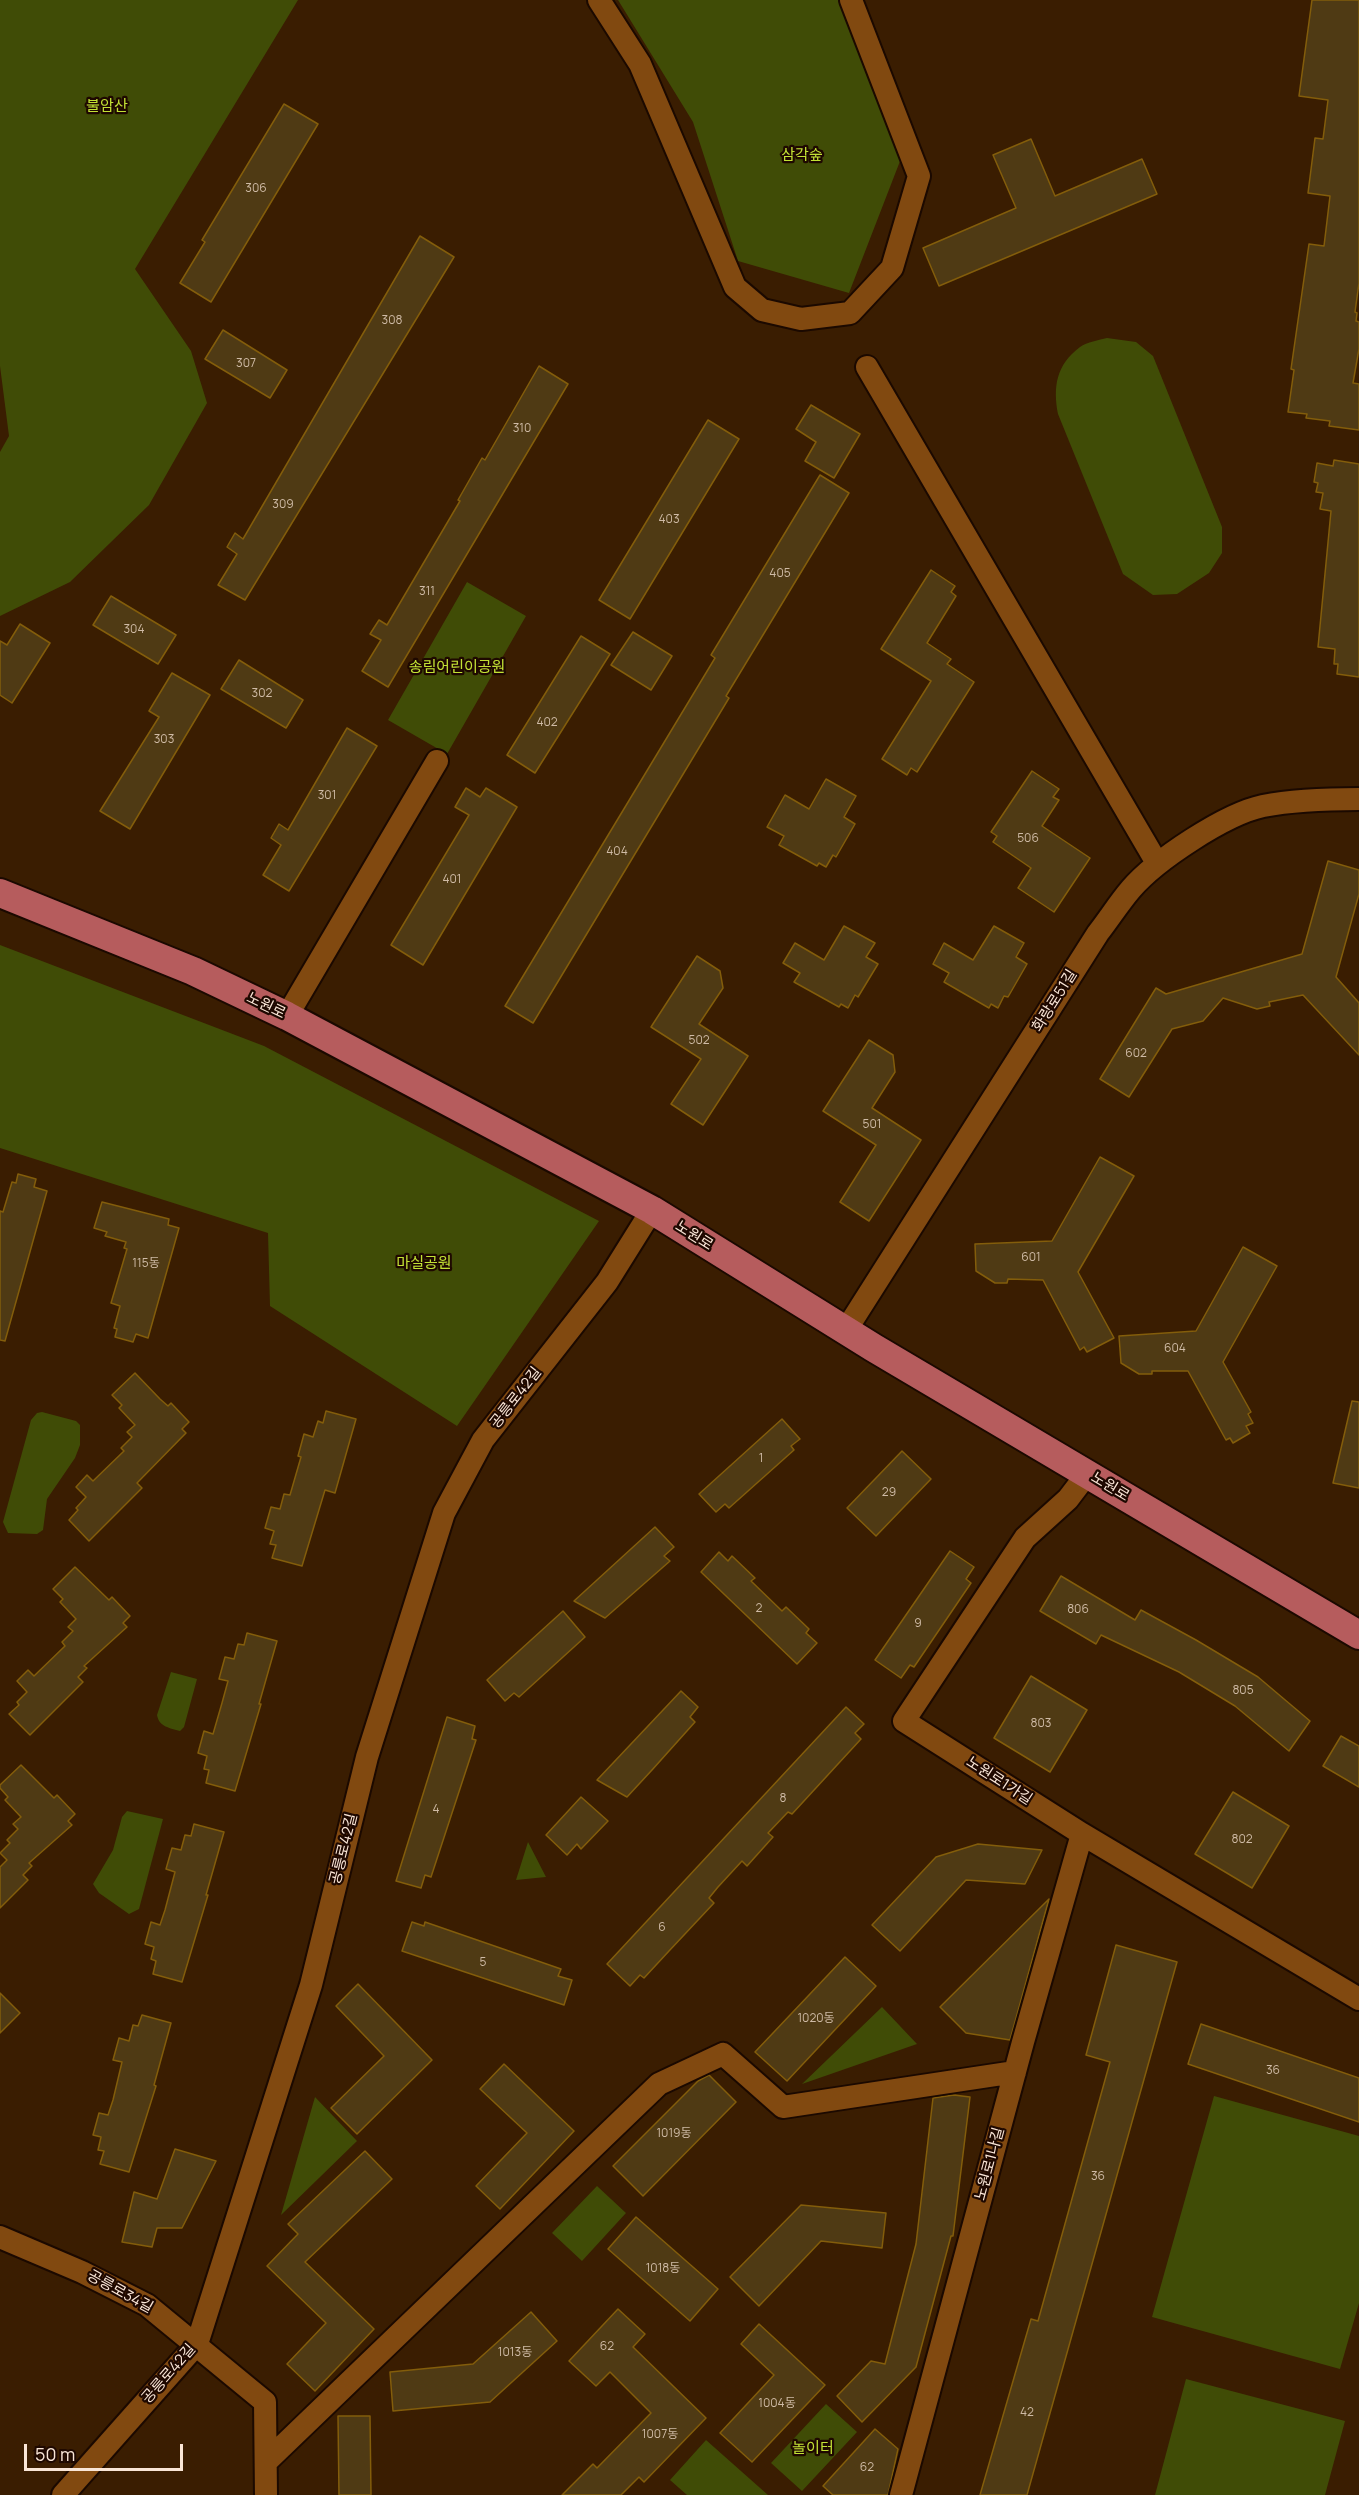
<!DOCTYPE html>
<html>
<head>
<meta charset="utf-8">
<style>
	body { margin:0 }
	#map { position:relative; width:1359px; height:2495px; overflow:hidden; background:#3a1d01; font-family:Manrope,sans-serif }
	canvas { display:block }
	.scale { position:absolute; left:24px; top:2444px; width:159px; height:27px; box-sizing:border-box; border:3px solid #fae6d7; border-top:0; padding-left:8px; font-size:18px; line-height:21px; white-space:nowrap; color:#fae6d7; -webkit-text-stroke:4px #1e0800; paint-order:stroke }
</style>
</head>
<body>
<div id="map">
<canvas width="1359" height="2495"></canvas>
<div class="scale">50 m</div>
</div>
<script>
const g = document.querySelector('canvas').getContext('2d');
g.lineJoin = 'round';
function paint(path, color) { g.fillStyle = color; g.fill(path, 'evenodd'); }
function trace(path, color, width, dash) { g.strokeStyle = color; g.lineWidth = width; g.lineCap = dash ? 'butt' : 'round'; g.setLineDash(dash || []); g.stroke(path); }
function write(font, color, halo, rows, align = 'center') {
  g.font = font + ' Manrope,"Noto Sans KR",sans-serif'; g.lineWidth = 4.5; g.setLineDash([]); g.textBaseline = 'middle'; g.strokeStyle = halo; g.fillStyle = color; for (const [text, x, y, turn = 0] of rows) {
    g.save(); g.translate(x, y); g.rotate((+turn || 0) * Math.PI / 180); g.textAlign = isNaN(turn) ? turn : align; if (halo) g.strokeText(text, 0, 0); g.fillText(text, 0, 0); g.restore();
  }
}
const green = new Path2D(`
	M 0,0 L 298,0 L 135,269 L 191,351 L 207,403 L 149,505 L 70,582 L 0,616 L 0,452 L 9,436 L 0,366 Z
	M 618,0 L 838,0 L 902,156 L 849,293 L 738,261 L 693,122 Z
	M 1107,338 L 1136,342 L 1153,356 L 1222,527 L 1222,553 L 1209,573 L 1177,594 L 1153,595 L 1123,574 L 1058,414 C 1053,387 1056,365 1080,347 C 1087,342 1099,340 1107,338 Z
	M 467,582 L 526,616 L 447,754 L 388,720 Z
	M 0,945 L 264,1046 L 599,1221 L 457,1426 L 270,1306 L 268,1233 L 0,1148 Z
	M 42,1412 L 76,1421 L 80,1425 L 80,1445 L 75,1458 L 47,1499 L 43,1530 L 37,1534 L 8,1533 L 3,1522 L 31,1420 L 37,1413 Z
	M 171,1672 L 197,1679 L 184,1727 L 180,1731 C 170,1728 159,1727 157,1715 Z
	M 127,1811 L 163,1819 L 139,1909 L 129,1914 L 99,1893 L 93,1884 L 113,1850 L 122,1817 Z
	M 528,1842 L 546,1877 L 516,1880 Z
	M 882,2007 L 917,2044 L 802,2084 Z
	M 1214,2096 L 1359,2136 L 1359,2303 L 1340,2369 L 1152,2317 Z
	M 315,2097 L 357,2141 L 281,2215 Z
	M 597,2186 L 626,2213 L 582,2261 L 552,2233 Z
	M 1186,2379 L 1345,2421 L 1325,2495 L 1155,2495 Z
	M 826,2404 L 857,2432 L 802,2491 L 771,2463 Z
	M 706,2440 L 768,2495 L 687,2495 L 670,2480 Z`);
const building = new Path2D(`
	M 1312,0 L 1359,0 L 1359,283 L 1355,312 L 1357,313 L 1356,321 L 1359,322 L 1359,349 L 1353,383 L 1359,384 L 1359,430 L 1329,426 L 1330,421 L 1306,418 L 1307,414 L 1288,412 L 1294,370 L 1291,369 L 1309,244 L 1324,246 L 1330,196 L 1308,193 L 1315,138 L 1323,139 L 1328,100 L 1299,96 Z
	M 284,104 L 318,124 L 211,302 L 180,283 L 205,242 L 202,240 Z
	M 1031,139 L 1055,196 L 1142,159 L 1157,194 L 939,286 L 923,248 L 1016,208 L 993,155 Z
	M 420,236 L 454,257 L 245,600 L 218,585 L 237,554 L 227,547 L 235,533 L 243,539 Z
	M 223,330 L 287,370 L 270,398 L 205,359 Z
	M 539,366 L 568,384 L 388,687 L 362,671 L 381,640 L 370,634 L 379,620 L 387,625 L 460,501 L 458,500 L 482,458 L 485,460 Z
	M 811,405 L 860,434 L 834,478 L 805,461 L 816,442 L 796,429 Z
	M 708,420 L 739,439 L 630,619 L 599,600 Z
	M 1334,460 L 1359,464 L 1359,677 L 1337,674 L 1338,664 L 1334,664 L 1335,649 L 1318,647 L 1331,511 L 1320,509 L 1323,493 L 1316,492 L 1318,483 L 1314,482 L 1317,463 L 1333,466 Z
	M 820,475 L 849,493 L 726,696 L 729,698 L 533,1023 L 505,1006 L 715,658 L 711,655 Z
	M 931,570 L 955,586 L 951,592 L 956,596 L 927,643 L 951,659 L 947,664 L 974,682 L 917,772 L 911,768 L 907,775 L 882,759 L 931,681 L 881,649 Z
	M 111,596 L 176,635 L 158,664 L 93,625 Z
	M 20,624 L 50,643 L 12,703 L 0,695 L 0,641 L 7,645 Z
	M 633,632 L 672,656 L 651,690 L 611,665 Z
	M 581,636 L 610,654 L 535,773 L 507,755 Z
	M 239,660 L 303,700 L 286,728 L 221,689 Z
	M 172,673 L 210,695 L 130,829 L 100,811 L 159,717 L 149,711 Z
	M 347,728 L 377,746 L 289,891 L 263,875 L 281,845 L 271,838 L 279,824 L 288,830 Z
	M 1032,771 L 1059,789 L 1053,797 L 1059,800 L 1042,826 L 1090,858 L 1054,912 L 1018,888 L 1031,868 L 993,842 L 997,836 L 991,832 Z
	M 826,779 L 856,796 L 844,817 L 855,824 L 836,857 L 833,855 L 826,867 L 819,863 L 817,866 L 779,845 L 784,836 L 767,827 L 785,795 L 809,809 Z
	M 466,788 L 480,797 L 486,788 L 517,807 L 423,965 L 391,945 L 469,815 L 455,807 Z
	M 1328,861 L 1359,870 L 1359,894 L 1336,977 L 1359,1003 L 1359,1055 L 1303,995 L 1269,1002 L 1270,1006 L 1257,1009 L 1223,998 L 1203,1021 L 1172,1029 L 1129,1097 L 1100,1079 L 1156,988 L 1166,994 L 1302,954 Z
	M 844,926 L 875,943 L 866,957 L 878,964 L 858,997 L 855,995 L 848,1008 L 841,1004 L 839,1007 L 794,982 L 800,973 L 783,963 L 795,943 L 824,960 Z
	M 994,926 L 1024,943 L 1016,957 L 1027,964 L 1008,997 L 1004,996 L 998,1008 L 991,1004 L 989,1008 L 944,982 L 949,973 L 933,964 L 944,943 L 973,960 Z
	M 697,956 L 720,971 L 723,988 L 699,1024 L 748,1056 L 703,1125 L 671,1104 L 701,1059 L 651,1027 Z
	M 869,1040 L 893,1055 L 895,1072 L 872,1108 L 921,1140 L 869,1221 L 840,1202 L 876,1145 L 823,1111 Z
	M 1100,1157 L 1134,1176 L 1078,1272 L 1114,1338 L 1087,1352 L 1084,1347 L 1080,1350 L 1043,1280 L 1008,1279 L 1007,1283 L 995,1283 L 976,1271 L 975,1244 L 1052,1241 Z
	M 18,1174 L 36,1179 L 34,1187 L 47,1191 L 5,1341 L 0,1340 L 0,1211 L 3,1212 L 12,1182 L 16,1183 Z
	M 102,1202 L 169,1219 L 168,1225 L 179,1228 L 148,1338 L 136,1334 L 133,1342 L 115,1337 L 117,1329 L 114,1328 L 120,1306 L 111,1303 L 127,1249 L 124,1248 L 126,1242 L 105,1236 L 107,1232 L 94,1228 Z
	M 1243,1247 L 1277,1266 L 1223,1362 L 1251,1412 L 1248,1414 L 1253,1423 L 1246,1426 L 1250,1433 L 1233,1443 L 1230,1438 L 1226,1440 L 1188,1371 L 1152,1371 L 1152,1374 L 1139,1374 L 1121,1363 L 1119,1336 L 1196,1331 Z
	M 135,1373 L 160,1399 L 168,1406 L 171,1403 L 189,1422 L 182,1429 L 186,1433 L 137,1483 L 142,1488 L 89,1541 L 69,1520 L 78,1510 L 76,1508 L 86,1497 L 76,1487 L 87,1475 L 93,1481 L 124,1451 L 121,1448 L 132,1437 L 127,1432 L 135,1425 L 119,1408 L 122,1405 L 112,1395 Z
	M 1352,1401 L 1359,1402 L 1359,1488 L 1333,1483 Z
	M 326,1411 L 356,1419 L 335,1493 L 325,1490 L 302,1566 L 272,1558 L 276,1545 L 270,1544 L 274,1531 L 265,1528 L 271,1507 L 280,1509 L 284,1494 L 290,1495 L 301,1457 L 298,1456 L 304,1434 L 313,1437 L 318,1421 L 323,1423 Z
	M 782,1419 L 800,1439 L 791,1446 L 794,1450 L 729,1508 L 725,1504 L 716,1512 L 699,1494 Z
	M 902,1451 L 931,1479 L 876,1536 L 847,1508 Z
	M 655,1527 L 674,1547 L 664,1556 L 670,1561 L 605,1618 L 574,1601 Z
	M 950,1551 L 974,1567 L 966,1579 L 971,1583 L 914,1667 L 910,1665 L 901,1678 L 875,1660 Z
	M 719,1552 L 728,1561 L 732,1556 L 755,1578 L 751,1581 L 782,1611 L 786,1607 L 809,1629 L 806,1633 L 817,1643 L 797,1664 L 701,1572 Z
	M 75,1567 L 109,1600 L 112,1597 L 130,1616 L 123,1623 L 127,1627 L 84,1666 L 87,1668 L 78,1677 L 83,1682 L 30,1735 L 9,1714 L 19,1705 L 17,1702 L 27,1692 L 17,1681 L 28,1670 L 34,1676 L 65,1646 L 62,1642 L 73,1631 L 68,1627 L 76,1619 L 60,1602 L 63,1599 L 53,1589 Z
	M 1061,1576 L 1135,1620 L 1141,1610 L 1196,1640 L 1258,1677 L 1310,1721 L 1289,1751 L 1235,1706 L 1179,1672 L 1101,1635 L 1096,1644 L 1040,1611 Z
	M 563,1611 L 585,1637 L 519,1697 L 514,1693 L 505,1701 L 487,1680 Z
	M 247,1633 L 277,1641 L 259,1704 L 261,1704 L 235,1791 L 206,1783 L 209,1770 L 204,1769 L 207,1756 L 198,1753 L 204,1731 L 213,1734 L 222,1703 L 228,1681 L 219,1679 L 225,1657 L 234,1659 L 238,1644 L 244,1645 Z
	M 1031,1676 L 1087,1710 L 1050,1772 L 994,1738 Z
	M 681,1691 L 698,1707 L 690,1717 L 695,1722 L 652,1770 L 627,1797 L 597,1780 Z
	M 846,1707 L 864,1724 L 855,1733 L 861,1739 L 792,1814 L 788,1812 L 768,1833 L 773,1837 L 747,1866 L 742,1861 L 718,1887 L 709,1898 L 714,1903 L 669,1951 L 644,1978 L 640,1975 L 630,1986 L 607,1964 Z
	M 447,1717 L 475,1726 L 472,1739 L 476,1740 L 431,1877 L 425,1875 L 421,1888 L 396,1881 Z
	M 1341,1736 L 1359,1746 L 1359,1787 L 1323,1766 Z
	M 21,1765 L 54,1798 L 57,1795 L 75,1814 L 68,1821 L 72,1825 L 29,1863 L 32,1866 L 23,1875 L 28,1880 L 0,1908 L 0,1867 L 7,1860 L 0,1853 L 10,1843 L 7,1840 L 18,1829 L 13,1824 L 21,1817 L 5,1800 L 8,1797 L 0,1788 L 0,1785 Z
	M 1233,1792 L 1289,1826 L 1252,1888 L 1195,1854 Z
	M 581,1797 L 608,1821 L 581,1849 L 577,1844 L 567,1855 L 546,1835 Z
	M 194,1824 L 224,1832 L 206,1895 L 208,1895 L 182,1982 L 153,1974 L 156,1961 L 151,1959 L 154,1947 L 145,1944 L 151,1922 L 160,1925 L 165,1910 L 175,1872 L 166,1869 L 172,1848 L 181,1850 L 185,1835 L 191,1836 Z
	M 978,1844 L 1042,1850 L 1025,1884 L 966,1880 L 900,1951 L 872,1925 L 936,1857 Z
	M 1049,1899 L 1010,2040 L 966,2033 L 940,2007 Z
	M 412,1922 L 424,1926 L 425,1922 L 561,1969 L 558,1976 L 572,1980 L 564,2005 L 402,1951 Z
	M 1116,1945 L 1177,1962 L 1027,2495 L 980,2495 L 1031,2319 L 1038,2321 L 1110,2062 L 1086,2055 Z
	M 845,1957 L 876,1986 L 787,2081 L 755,2052 Z
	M 358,1984 L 432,2060 L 357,2134 L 331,2108 L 384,2056 L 336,2006 Z
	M 0,1993 L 20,2013 L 0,2033 Z
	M 142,2015 L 171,2023 L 154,2085 L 156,2086 L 129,2172 L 100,2164 L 104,2151 L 98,2150 L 101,2137 L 93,2135 L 99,2113 L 108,2115 L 113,2100 L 122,2062 L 113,2060 L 119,2038 L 129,2041 L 133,2025 L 138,2026 Z
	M 1201,2024 L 1359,2078 L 1359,2122 L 1188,2064 Z
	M 504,2064 L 574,2131 L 500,2209 L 476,2186 L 527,2133 L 480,2089 Z
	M 709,2075 L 736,2102 L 643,2196 L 613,2166 L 698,2081 Z
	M 954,2095 L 970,2097 L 953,2236 L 951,2236 L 916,2367 L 862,2422 L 837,2396 L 871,2361 L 885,2364 L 916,2244 L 933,2098 Z
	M 175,2149 L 216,2161 L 182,2228 L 157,2228 L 152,2247 L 122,2242 L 134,2192 L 157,2199 Z
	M 365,2151 L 392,2179 L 305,2262 L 374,2329 L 315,2391 L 287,2364 L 326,2323 L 267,2266 L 298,2234 L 288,2224 Z
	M 801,2205 L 886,2213 L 882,2248 L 821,2241 L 759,2306 L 730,2277 Z
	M 636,2217 L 718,2289 L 690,2321 L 608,2249 Z
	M 618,2309 L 645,2334 L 633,2347 L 706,2418 L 644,2482 L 639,2477 L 621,2495 L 562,2495 L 593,2464 L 597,2468 L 651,2413 L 610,2372 L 596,2386 L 569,2361 Z
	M 531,2312 L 557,2341 L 490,2402 L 393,2411 L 390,2372 L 473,2364 Z
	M 759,2324 L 825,2385 L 752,2462 L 720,2433 L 774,2375 L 741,2344 Z
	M 338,2416 L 370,2416 L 371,2495 L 339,2495 Z
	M 875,2429 L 898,2449 L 888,2495 L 833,2495 L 823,2486 Z`);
const minor = new Path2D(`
	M 599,0 L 640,64 L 735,287 L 762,310 L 801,319 L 850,313 L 892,268 L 919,176 L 851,0
	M 867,367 L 1157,863
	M 287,1016 L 437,761
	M 846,1330 L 1098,933 C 1109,919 1119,903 1131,889 C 1156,860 1225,814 1263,806 C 1294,800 1327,799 1359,799
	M 1087,1474 L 1068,1499 L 1025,1538 L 904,1721 L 1082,1834 L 1359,1999
	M 0,2237 L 82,2272 L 147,2305 L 265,2402 L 266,2495
	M 266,2462 L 659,2084 L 723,2054 L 783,2107 L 1015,2072
	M 63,2495 L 197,2344 L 311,1985 L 367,1757 L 444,1513 L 483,1440 L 607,1282 L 652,1210
	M 901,2495 L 1023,2042 L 1082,1834`);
const major = new Path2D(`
	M 0,893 L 193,971 L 287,1016 L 652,1210 L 874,1348 L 1359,1635`);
const numberNames = [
	["306",256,189],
	["308",392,321],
	["307",246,364],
	["310",522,429],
	["309",283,505],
	["403",669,520],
	["405",780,574],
	["311",427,592],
	["304",134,630],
	["302",262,694],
	["402",547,723],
	["303",164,740],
	["301",327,796],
	["506",1028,839],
	["404",617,852],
	["401",452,880],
	["502",699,1041],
	["602",1136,1054],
	["501",872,1125],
	["601",1031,1258],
	["115동",146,1264],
	["604",1175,1349],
	["1",761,1459],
	["29",889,1493],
	["2",759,1609],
	["806",1078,1610],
	["9",918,1624],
	["805",1243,1691],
	["803",1041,1724],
	["8",783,1799],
	["4",436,1810],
	["802",1242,1840],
	["6",662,1928],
	["5",483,1963],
	["1020동",816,2019],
	["36",1273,2071],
	["1019동",674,2134],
	["36",1098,2177],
	["1018동",663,2269],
	["62",607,2347],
	["1013동",515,2353],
	["1004동",777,2404],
	["42",1027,2413],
	["1007동",660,2435],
	["62",867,2468]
];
const parkNames = [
	["불암산",107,107],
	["삼각숲",802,156],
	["송림어린이공원",457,668],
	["마실공원",424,1264],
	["놀이터",813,2449]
];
const streetNames = [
	["화랑로51길",1055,1001,-58],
	["노원로",266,1006,26],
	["노원로",694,1236,32],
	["공릉로42길",516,1398,-52],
	["노원로",1110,1487,31],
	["노원로1가길",999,1781,33],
	["공릉로42길",344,1849,-76],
	["노원로1나길",990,2164,-75],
	["공릉로34길",120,2292,29],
	["공릉로42길",169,2374,-49]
];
paint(green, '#404c06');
paint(building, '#4f3a14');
trace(building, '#835d0b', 1.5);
trace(minor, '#1b0900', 26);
trace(major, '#1b0900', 32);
trace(minor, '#814910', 22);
trace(major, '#b65c5d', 28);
write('12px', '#cfbba6', null, numberNames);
write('15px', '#c3e235', '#1e0800', parkNames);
write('15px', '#fae6d7', '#1e0800', streetNames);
</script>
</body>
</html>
